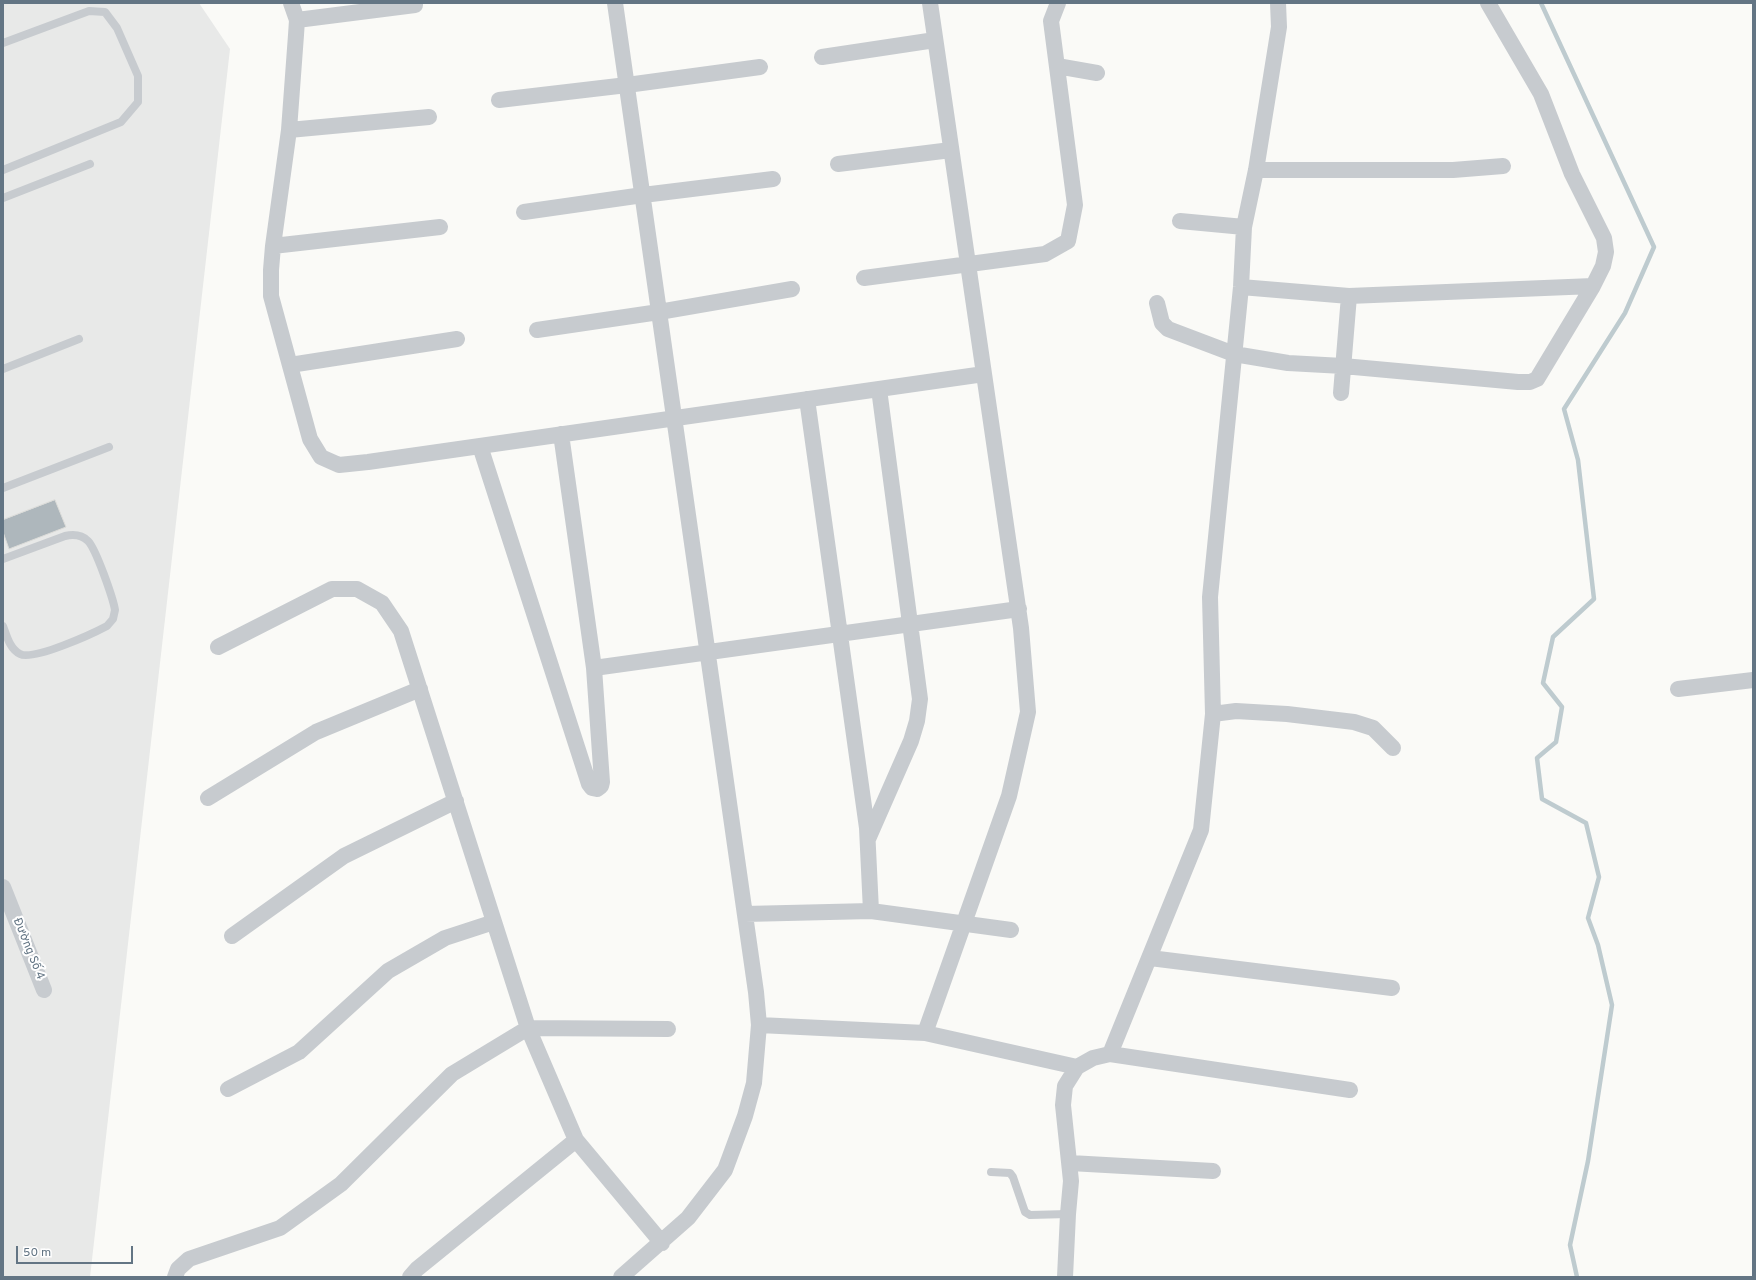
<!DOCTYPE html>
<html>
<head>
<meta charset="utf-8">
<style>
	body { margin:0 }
	#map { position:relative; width:1756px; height:1280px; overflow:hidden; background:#fafaf7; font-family:Overpass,sans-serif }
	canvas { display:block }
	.frame { position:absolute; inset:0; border:4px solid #637584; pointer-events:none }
	.scale { position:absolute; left:16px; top:1246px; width:117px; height:18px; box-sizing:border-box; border:2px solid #637584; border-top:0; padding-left:5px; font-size:12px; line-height:14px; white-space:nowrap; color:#637584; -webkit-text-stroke:3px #fff; paint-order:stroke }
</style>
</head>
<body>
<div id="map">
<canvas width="1756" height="1280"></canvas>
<div class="frame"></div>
<div class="scale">50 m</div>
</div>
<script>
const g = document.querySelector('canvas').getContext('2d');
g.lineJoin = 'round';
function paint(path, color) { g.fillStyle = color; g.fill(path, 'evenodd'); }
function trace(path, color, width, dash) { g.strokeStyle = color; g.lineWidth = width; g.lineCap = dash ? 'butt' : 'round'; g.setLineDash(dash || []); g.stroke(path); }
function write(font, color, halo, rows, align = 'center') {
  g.font = font + ' Overpass,sans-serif'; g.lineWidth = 4; g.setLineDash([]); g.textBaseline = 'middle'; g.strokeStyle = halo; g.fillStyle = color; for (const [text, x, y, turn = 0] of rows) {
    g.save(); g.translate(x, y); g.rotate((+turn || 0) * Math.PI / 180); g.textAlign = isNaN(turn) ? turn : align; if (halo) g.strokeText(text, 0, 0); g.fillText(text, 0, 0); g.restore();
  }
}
const built = new Path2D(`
	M 3,3 L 199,3 L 230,49 L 90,1277 L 3,1277 Z`);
const stream = new Path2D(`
	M 1541,3 L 1654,247 L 1625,313 L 1564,409 L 1578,460 L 1594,599 L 1553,637 L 1543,683 L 1562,707 L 1556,742 L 1537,758 L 1542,799 L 1586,823 L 1599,877 L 1588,918 L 1598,945 L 1612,1005 L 1588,1161 L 1570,1245 L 1577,1277`);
const building = new Path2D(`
	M 55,500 L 66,527 L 9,549 L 3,532 L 3,520 Z`);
const lane = new Path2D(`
	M 3,43 L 89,11 L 105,12 L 117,28 L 138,76 L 138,102 L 121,122 L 3,170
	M 3,198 L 90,164
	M 3,369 L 79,339
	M 3,488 L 109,447
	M 3,559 L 65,536 C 74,534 82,535 88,541 C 96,549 113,598 115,610 L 113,619 L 107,626 C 92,634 33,661 20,654 C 10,649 7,637 3,626
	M 991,1172 L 1010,1173 L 1013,1177 L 1025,1212 L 1030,1215 L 1068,1214`);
const street = new Path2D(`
	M 291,3 L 297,20 L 296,35 L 289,130 L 273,246 L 271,270 L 271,296 L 310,439 L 321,457 L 339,465 L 368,462 L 984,374
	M 615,3 L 756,992 L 759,1025 L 754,1083 L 745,1116 L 725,1170 L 688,1218 L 621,1277
	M 297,20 L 415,5
	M 822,57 L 935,40
	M 1057,66 L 1097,73
	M 499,100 L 627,85 L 760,67
	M 289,130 L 429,117
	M 838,164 L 951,150
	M 1256,170 L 1453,170 L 1503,166
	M 524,212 L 643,195 L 773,179
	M 1180,221 L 1244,227
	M 273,246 L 440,227
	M 864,278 L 1045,254 L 1068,241 L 1075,205 L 1051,21 L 1058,3
	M 1241,287 L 1349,296 L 1593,286
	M 1157,303 L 1162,323 L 1168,329 L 1234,354 L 1288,363 L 1343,366 L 1518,382 L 1530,382 L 1537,379 L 1593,286 L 1603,266 L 1606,252 L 1604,238 L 1572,174 L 1541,94 L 1488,3
	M 537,330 L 659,312 L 792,289
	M 290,365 L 457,339
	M 1341,393 L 1349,296
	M 807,399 L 867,828 L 871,911
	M 480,446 L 589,784 L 592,788 L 597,789 L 601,786 L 602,782 L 594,668 L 561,434
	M 218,647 L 332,589 L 357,589 L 382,603 L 401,631 L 528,1028 L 576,1140 L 662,1243
	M 594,668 L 1019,609
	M 1678,689 L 1753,680
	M 1213,714 L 1236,711 L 1287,714 L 1354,722 L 1373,728 L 1393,748
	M 208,798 L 316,732 L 420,689
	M 868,839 L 911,741 L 917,721 L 920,699 L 879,389
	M 3,887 L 44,990
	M 745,914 L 871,911 L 1011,930
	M 232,936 L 344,856 L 456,801
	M 1150,958 L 1392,988
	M 759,1025 L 925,1033 L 1077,1067 L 1093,1058 L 1110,1054 L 1350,1090
	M 925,1033 L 1009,796 L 1028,712 L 1021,628 L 930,3
	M 1110,1054 L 1201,830 L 1213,714 L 1210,597 L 1241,287 L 1244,227 L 1256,170 L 1279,27 L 1278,3
	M 228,1089 L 299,1052 L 388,971 L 445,938 L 494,922
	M 1070,1163 L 1213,1171
	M 175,1277 L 178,1269 L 189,1259 L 280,1228 L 341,1184 L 452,1074 L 528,1028 L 668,1029
	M 410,1277 L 417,1269 L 576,1140
	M 1065,1277 L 1068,1214 L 1071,1181 L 1063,1105 L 1065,1086 L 1077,1067`);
const streetNames = [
	["Đường Số 4",28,949,68]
];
paint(built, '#e8e9e8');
trace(stream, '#becbcf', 4.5);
paint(building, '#aeb7bc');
trace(building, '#dcdcd9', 1);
trace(lane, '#c7cbcf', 8);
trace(street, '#c7cbcf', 16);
write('12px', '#637584', '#fff', streetNames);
</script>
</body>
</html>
